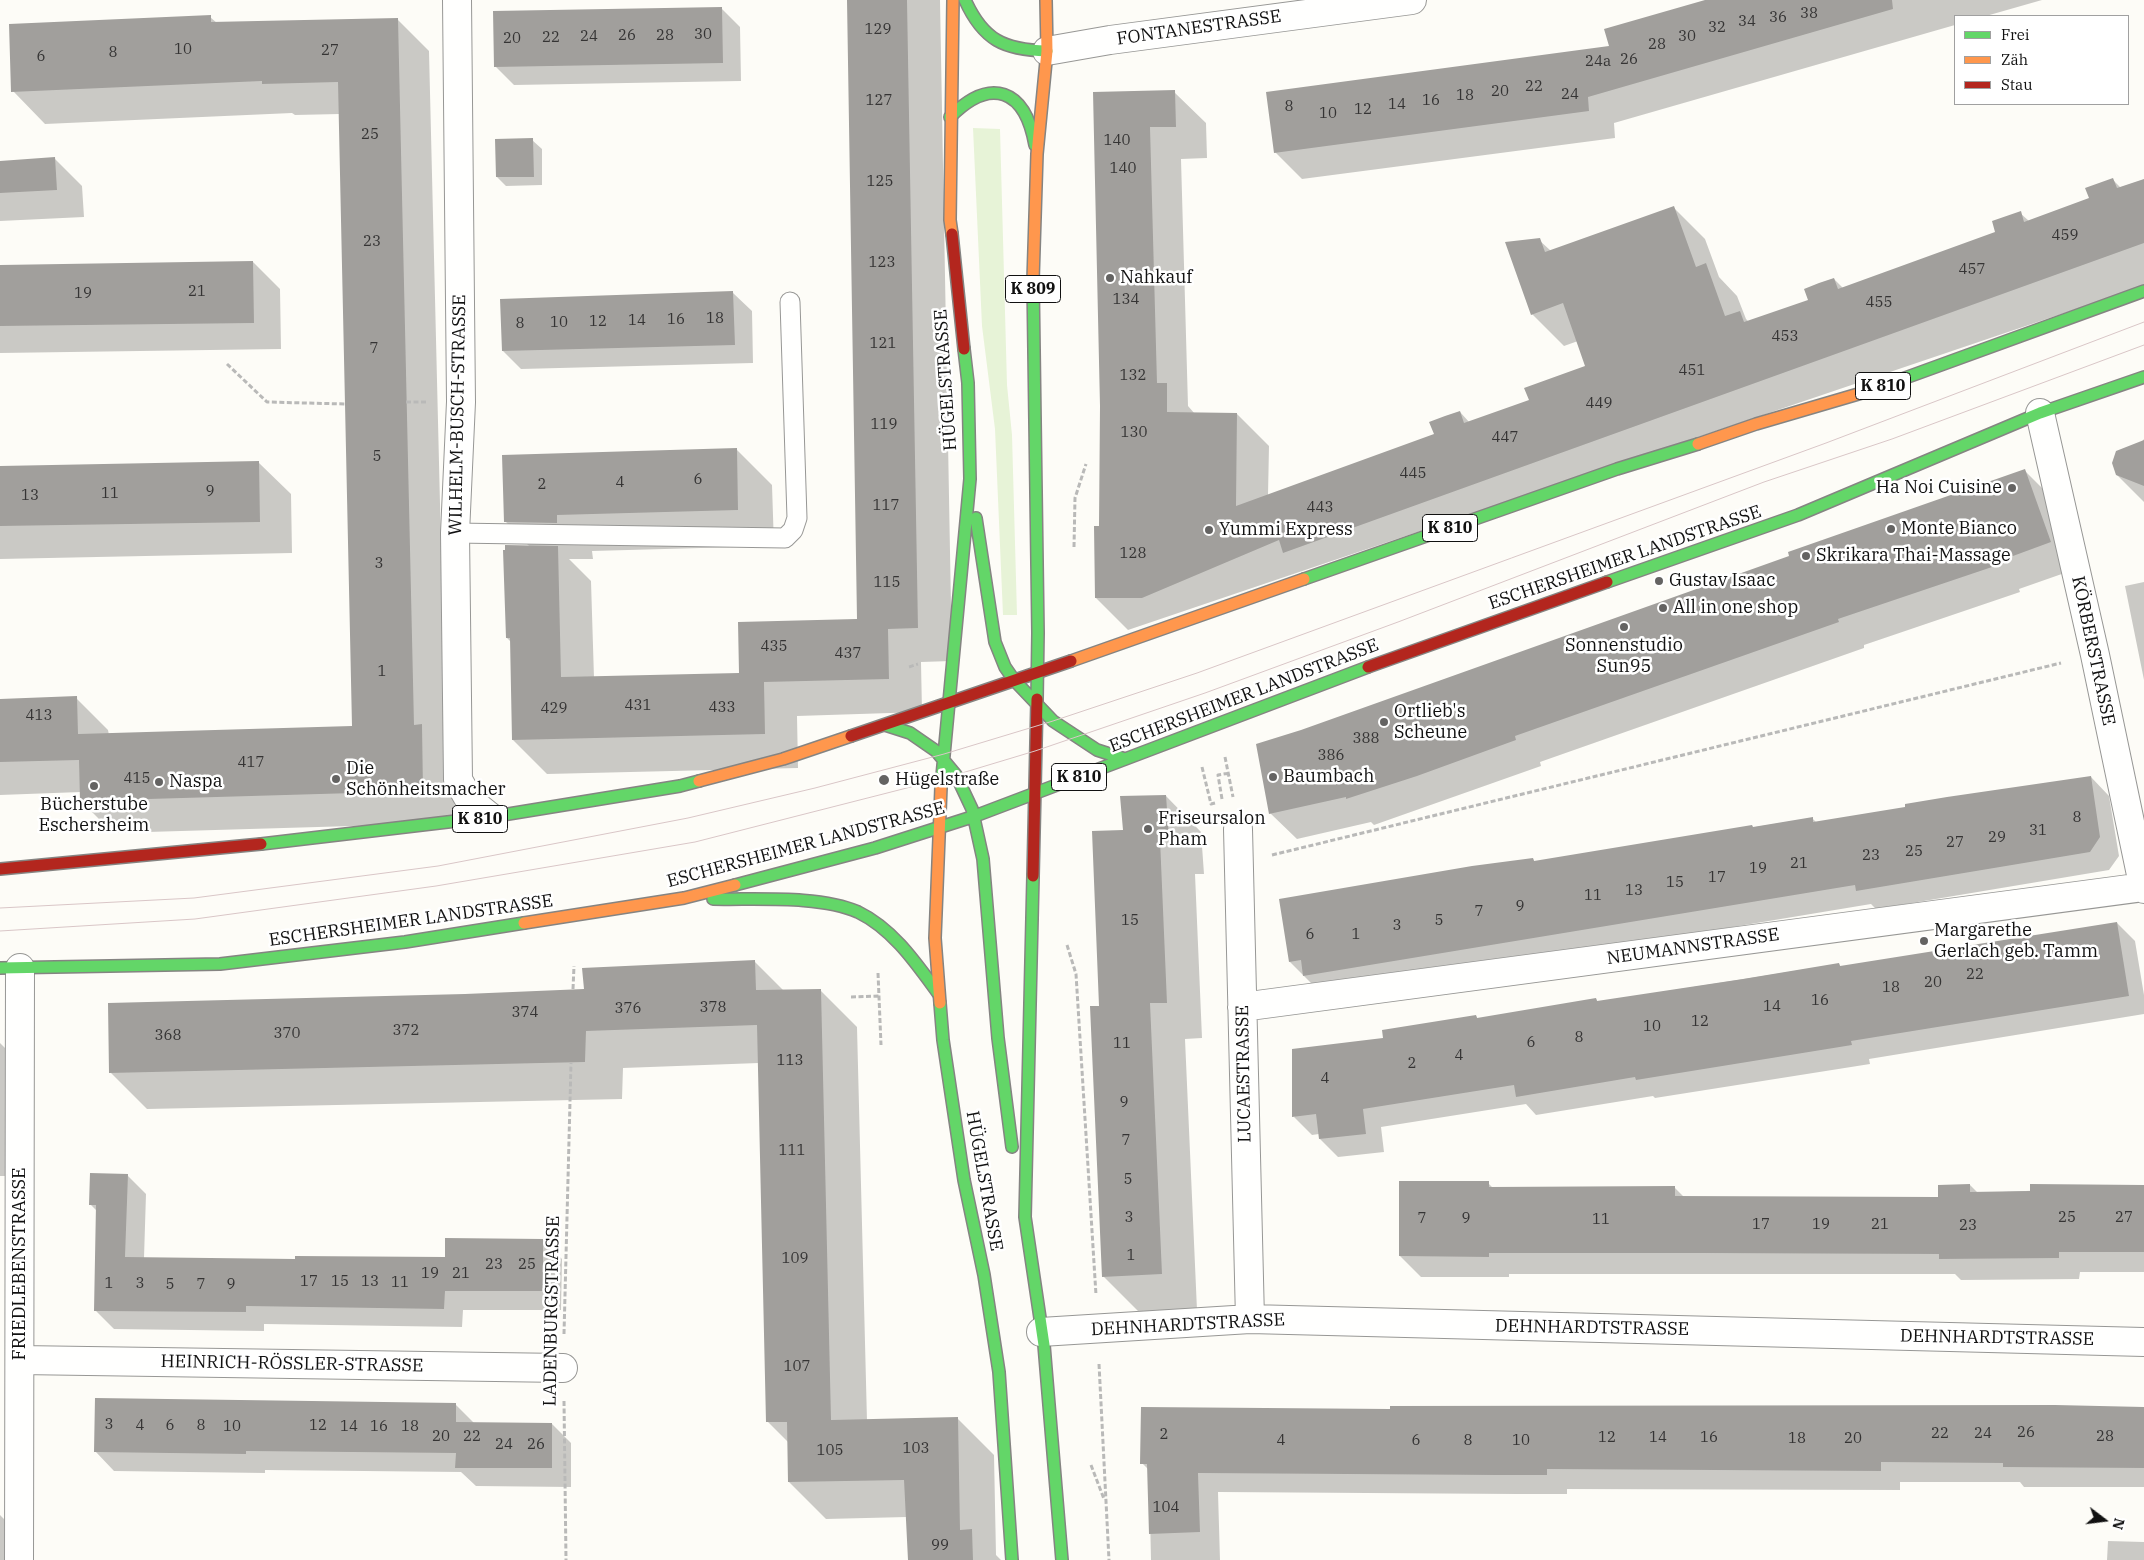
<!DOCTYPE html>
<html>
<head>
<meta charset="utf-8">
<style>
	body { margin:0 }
	#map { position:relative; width:2144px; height:1560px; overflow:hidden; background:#fdfcf7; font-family:"IBM Plex Serif",serif }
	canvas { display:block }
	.legend { position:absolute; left:1954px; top:15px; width:175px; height:90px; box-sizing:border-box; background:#fff; border:1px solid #a0a0a0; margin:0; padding:6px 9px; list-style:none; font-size:15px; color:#111 }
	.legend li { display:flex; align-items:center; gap:10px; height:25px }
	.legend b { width:25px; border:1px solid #a0a0a0 }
	.north { position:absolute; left:2079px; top:1495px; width:50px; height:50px; -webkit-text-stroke:4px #fff; paint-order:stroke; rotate:105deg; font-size:14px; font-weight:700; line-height:20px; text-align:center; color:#111 }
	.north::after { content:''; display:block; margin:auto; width:18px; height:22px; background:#111; clip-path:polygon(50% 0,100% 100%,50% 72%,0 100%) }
</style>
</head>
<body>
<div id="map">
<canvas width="2144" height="1560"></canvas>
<ul class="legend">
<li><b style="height:6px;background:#63d668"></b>Frei</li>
<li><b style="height:6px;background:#ff974d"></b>Zäh</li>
<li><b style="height:6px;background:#b3261e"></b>Stau</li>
</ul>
<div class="north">N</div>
</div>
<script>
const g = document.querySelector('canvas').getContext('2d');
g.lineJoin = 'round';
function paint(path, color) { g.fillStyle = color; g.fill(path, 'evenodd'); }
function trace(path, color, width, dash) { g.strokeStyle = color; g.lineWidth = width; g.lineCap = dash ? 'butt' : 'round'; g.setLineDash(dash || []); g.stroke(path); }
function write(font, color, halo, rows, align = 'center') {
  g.font = font + ' "IBM Plex Serif",serif'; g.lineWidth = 5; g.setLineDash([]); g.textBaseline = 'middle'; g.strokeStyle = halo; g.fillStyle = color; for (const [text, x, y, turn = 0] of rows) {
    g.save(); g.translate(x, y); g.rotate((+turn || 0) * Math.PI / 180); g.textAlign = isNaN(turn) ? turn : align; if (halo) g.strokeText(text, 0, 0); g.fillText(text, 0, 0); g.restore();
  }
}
const green = new Path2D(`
	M 973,128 L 1000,129 L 1007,385 L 1012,435 L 1017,615 L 1003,615 L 995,429 L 982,326 Z`);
const shadow = new Path2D(`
	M 848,0 L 940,0 L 952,661 L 921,662 L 922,712 L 797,716 L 798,768 L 547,774 L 513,740 L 511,642 L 507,638 L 530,547 L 506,522 L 736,449 L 772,485 L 774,546 L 592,551 L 593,559 L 569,559 L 591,581 L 594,678 L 741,674 L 859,620 Z
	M 1710,0 L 2042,0 L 1986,16 L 1955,16 L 1955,25 L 1614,123 L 1615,138 L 1302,179 L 1275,152 L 1610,47 Z
	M 721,8 L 740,27 L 741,81 L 514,85 L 495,66 Z
	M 210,17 L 217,23 L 397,19 L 429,51 L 446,750 L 453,757 L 455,823 L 113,833 L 81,801 L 81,792 L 0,795 L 0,700 L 76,698 L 108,730 L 109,735 L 353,727 L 340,114 L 295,115 L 292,113 L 45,124 L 13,91 Z
	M 1174,92 L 1206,123 L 1207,158 L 1181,159 L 1188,406 L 1195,414 L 1237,414 L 1269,446 L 1268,496 L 1436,435 L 1460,412 L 1470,423 L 1530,401 L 1587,367 L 1578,341 L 1564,346 L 1532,314 L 1539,240 L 1551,251 L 1673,207 L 1705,239 L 1719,277 L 1737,296 L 1746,319 L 1749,322 L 1809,301 L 1834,279 L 1843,288 L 1997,233 L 2020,213 L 2029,221 L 2090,199 L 2113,180 L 2121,188 L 2144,180 L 2144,286 L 1128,630 L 1096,598 L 1101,527 L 1101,406 L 1094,93 Z
	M 532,140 L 542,149 L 542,185 L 506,186 L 497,177 Z
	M 55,159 L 82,186 L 84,217 L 0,221 L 0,162 Z
	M 253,262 L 280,289 L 281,349 L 0,353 L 0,266 Z
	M 733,293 L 752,311 L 753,363 L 521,369 L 503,351 Z
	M 2144,439 L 2144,502 L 2117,475 Z
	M 258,462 L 291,494 L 292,553 L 0,559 L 0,467 Z
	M 2025,471 L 2051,497 L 2076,569 L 2019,589 L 2020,592 L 1864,645 L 1864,648 L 1540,762 L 1541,766 L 1374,825 L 1371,822 L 1297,839 L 1270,813 L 1301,732 L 1791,557 Z
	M 2144,582 L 2144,680 L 2125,586 Z
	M 2091,777 L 2109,796 L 2119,856 L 2109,870 L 1876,909 L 1871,904 L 1323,995 L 1290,962 L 1280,900 L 1533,859 L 1535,862 L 1812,818 L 1817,823 Z
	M 1166,796 L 1201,832 L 1204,874 L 1195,874 L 1202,1038 L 1185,1039 L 1197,1310 L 1139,1312 L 1103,1276 L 1101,1007 L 1124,831 Z
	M 2117,923 L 2135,941 L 2144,995 L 2144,1014 L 1869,1059 L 1870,1064 L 1655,1098 L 1653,1096 L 1536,1115 L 1526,1104 L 1381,1127 L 1384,1152 L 1338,1157 L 1320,1139 L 1319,1134 L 1312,1135 L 1294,1117 L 1385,1039 L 1476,1016 L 1478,1019 L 1596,999 L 1598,1002 L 1839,964 L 1841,967 Z
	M 754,961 L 784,991 L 820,990 L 857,1027 L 867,1421 L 957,1418 L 994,1455 L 996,1555 L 1001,1560 L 909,1560 L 907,1517 L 826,1519 L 789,1482 L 789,1443 L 767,1421 L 759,1063 L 623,1068 L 622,1099 L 147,1109 L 110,1072 L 465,996 L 585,990 Z
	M 0,1043 L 28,1071 L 26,1176 L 0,1176 Z
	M 127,1175 L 146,1194 L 144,1258 L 296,1260 L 446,1259 L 543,1240 L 562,1259 L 561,1310 L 463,1310 L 462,1327 L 264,1324 L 264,1331 L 114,1329 L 95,1310 L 97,1211 L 90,1204 Z
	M 1488,1183 L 1494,1189 L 1675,1188 L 1684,1197 L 1939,1198 L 1970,1185 L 1978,1193 L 2144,1186 L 2144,1272 L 2080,1272 L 2079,1279 L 1961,1280 L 1955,1274 L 1509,1274 L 1509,1277 L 1421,1277 L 1400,1256 Z
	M 455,1404 L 474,1423 L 552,1424 L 571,1443 L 571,1487 L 476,1486 L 461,1472 L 265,1470 L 265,1473 L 114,1471 L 95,1451 Z
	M 2144,1408 L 2144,1487 L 2024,1487 L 2020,1482 L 1900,1482 L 1900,1490 L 1567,1489 L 1567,1494 L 1515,1494 L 1218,1492 L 1220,1560 L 1151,1560 L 1149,1470 L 1142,1463 L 1391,1410 Z
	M 0,1515 L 11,1526 L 11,1560 L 0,1560 Z
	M 2108,1541 L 2144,1542 L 2144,1560 L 2107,1560 Z`);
const building = new Path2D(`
	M 847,0 L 907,0 L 918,628 L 888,629 L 889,679 L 764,682 L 765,734 L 512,740 L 510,638 L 506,638 L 503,550 L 505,550 L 505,545 L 558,546 L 561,677 L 739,673 L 738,622 L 857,619 Z
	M 1705,0 L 1892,0 L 1893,9 L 1588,97 L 1589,111 L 1274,153 L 1266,92 L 1609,46 L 1604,29 Z
	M 722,7 L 723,63 L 494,67 L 493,11 Z
	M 211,15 L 211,22 L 398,18 L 414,725 L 422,724 L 423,791 L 80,801 L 79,760 L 0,762 L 0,699 L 77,696 L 78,734 L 352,726 L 338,82 L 262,84 L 262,81 L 11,92 L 9,24 Z
	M 1175,90 L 1176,127 L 1150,127 L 1157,383 L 1167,383 L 1167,412 L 1237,413 L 1236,506 L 1434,434 L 1429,422 L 1445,416 L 1460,411 L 1464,423 L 1529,400 L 1524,388 L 1585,366 L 1563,303 L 1531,315 L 1505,242 L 1540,238 L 1545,252 L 1674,206 L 1696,267 L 1706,263 L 1725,316 L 1740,311 L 1744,322 L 1808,300 L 1804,289 L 1819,283 L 1834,278 L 1838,289 L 1995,232 L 1992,221 L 2021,211 L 2024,222 L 2089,198 L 2085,188 L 2113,178 L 2117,188 L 2144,179 L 2144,243 L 1283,553 L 1279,540 L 1142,598 L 1095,598 L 1094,526 L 1099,526 L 1100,406 L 1093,92 Z
	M 533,138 L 534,177 L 496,177 L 495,139 Z
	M 55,157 L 57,190 L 0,193 L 0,161 Z
	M 253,261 L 254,323 L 0,326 L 0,265 Z
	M 733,291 L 735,345 L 502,351 L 500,299 Z
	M 2144,440 L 2144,486 L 2116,475 L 2112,463 L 2116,451 Z
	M 737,448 L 738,510 L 557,515 L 557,523 L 504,522 L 502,455 Z
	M 259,461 L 260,522 L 0,526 L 0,466 Z
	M 2025,469 L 2051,542 L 1994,563 L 1995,566 L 1838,619 L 1839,622 L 1515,736 L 1516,740 L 1417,776 L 1346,799 L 1346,797 L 1269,814 L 1256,744 L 1301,730 L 1789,556 L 1788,552 Z
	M 2091,776 L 2100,837 L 2090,852 L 1856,891 L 1855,885 L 1303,976 L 1301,960 L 1289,962 L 1279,899 L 1472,866 L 1533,858 L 1534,861 L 1752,825 L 1753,827 L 1813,817 L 1813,822 L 1905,807 L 1905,804 L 1947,797 Z
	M 1166,795 L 1169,839 L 1160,839 L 1167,1003 L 1150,1003 L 1162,1274 L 1102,1277 L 1090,1006 L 1099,1006 L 1092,831 L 1123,830 L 1120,796 Z
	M 2117,922 L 2129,996 L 1851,1041 L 1852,1045 L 1636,1080 L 1635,1077 L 1516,1097 L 1514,1085 L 1363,1109 L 1366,1134 L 1319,1139 L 1316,1114 L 1292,1117 L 1292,1049 L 1383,1038 L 1382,1030 L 1476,1015 L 1477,1018 L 1596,998 L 1597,1001 L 1743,979 L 1839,963 L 1840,966 Z
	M 755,960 L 756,990 L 821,989 L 831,1420 L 958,1417 L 960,1530 L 972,1529 L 973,1560 L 908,1560 L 904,1480 L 788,1482 L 787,1422 L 766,1422 L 757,1025 L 586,1031 L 585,1062 L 109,1073 L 108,1003 L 465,994 L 584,989 L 582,968 Z
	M 90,1173 L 128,1174 L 125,1257 L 295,1259 L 295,1256 L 445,1257 L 445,1238 L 543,1239 L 543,1291 L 445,1291 L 444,1309 L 246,1306 L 246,1312 L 94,1311 L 96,1205 L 89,1205 Z
	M 1399,1181 L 1489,1181 L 1489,1187 L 1675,1186 L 1675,1196 L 1938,1197 L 1938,1185 L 1970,1184 L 1970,1192 L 2030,1191 L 2030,1184 L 2144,1185 L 2144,1252 L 2059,1252 L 2059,1258 L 1939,1259 L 1939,1254 L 1702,1253 L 1489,1253 L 1489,1257 L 1399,1256 Z
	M 95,1398 L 456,1403 L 456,1422 L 552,1423 L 552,1468 L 455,1468 L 456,1453 L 246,1451 L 246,1454 L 94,1452 Z
	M 2055,1405 L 2144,1407 L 2144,1468 L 2003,1467 L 2003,1463 L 1881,1462 L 1881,1471 L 1547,1469 L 1547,1475 L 1495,1475 L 1198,1473 L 1200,1532 L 1149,1534 L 1147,1464 L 1140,1464 L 1141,1407 L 1390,1409 L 1390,1406 Z`);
const path = new Path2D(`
	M 227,364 L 267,402 L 345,404
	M 406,402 L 428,402
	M 1074,547 L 1075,498 L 1086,464
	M 909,667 L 918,664
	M 1225,757 L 1233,797
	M 1202,767 L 1211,804 L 1215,803
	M 1222,799 L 1218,775 L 1230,773
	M 1272,855 L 2061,663
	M 1067,945 L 1076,974 L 1096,1295
	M 878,973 L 881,1045
	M 573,989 L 574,966
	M 851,997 L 879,996
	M 564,1334 L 571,1063
	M 1099,1364 L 1109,1560
	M 564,1401 L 566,1560
	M 1091,1465 L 1104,1499`);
const lane = new Path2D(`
	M 455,533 L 785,538 L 793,530 L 797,518 L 790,302`);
const street = new Path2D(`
	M 457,0 L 461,402 L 455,533 L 458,780 L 470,801 L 490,817
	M 1047,51 L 1110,40 L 1412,0
	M 2040,413 L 2095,655 L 2144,889
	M 1238,829 L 1250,1319
	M 1242,1007 L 2144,887
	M 1041,1332 L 1250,1319 L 2144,1342
	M 20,1360 L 563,1368
	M 19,1560 L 20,968`);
const fast = new Path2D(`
	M 965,0 C 983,40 1004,50 1047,51
	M 950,117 C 991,76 1025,89 1035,145
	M 1033,280 L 1038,633 L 1037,699
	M 1872,390 L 2144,291
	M 976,518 L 995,642 L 1005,667 L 1014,680 L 1053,721 L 1097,750 L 1125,759
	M 1304,579 L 1617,469 L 1698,444
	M 1607,582 L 1798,515 L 2040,413 L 2144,377
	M 885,725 L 910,733 L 936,751 L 956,775 L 972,809 L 983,859 L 998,1038 L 1012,1147
	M 941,787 L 970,479 L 968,383 L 964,349
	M 261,844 L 490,817 L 680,786 L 699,781
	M 1033,876 L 1025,1217 L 1044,1345 L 1062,1560
	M 735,885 L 875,848 L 975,816 L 1368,667
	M 713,899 C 755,900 820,895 858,912 C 893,929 916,963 938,993
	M 0,968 L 220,964 L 405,942 L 524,923
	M 940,1003 L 943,1040 L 964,1180 L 984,1275 L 999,1372 L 1012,1560`);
const slow = new Path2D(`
	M 952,234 L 950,220 L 953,0
	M 1033,280 L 1037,154 L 1047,51 L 1046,0
	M 1698,444 L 1756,424 L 1872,390
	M 1071,661 L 1304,579
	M 699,781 L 783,759 L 851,736
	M 524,923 L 684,898 L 735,885
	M 940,1003 L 935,938 L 941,787`);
const jam = new Path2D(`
	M 952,234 L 964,349
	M 1368,667 L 1607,582
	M 851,736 L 1071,661
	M 0,869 L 261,844
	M 1033,876 L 1037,699`);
const tram = new Path2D(`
	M 0,908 L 194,898 L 438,866 L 688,818 L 815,788 L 944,754 L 1053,721 L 1197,673 L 1826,443 L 2144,322
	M 0,931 L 195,919 L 436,886 L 695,842 L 942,779 L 1035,751 L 1205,693 L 1398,622 L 1764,482 L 1892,439 L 2144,345`);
const markers = [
	[1110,278,5,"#646362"],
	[2012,488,5,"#646362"],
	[1891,529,5,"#646362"],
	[1209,530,5,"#646362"],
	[1806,556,5,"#646362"],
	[1659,581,5,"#646362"],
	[1663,608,5,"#646362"],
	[1624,627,5,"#646362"],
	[1384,722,5,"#646362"],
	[1273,777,5,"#646362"],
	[336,779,5,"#646362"],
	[884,780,6,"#646362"],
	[159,782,5,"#646362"],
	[94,786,5,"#646362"],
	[1148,829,5,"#646362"],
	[1924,941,5,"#646362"]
];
const numberNames = [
	["38",1809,14],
	["36",1778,18],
	["34",1747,22],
	["32",1717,28],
	["129",878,30],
	["30",703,35],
	["26",627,36],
	["28",665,36],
	["24",589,37],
	["30",1687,37],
	["22",551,38],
	["20",512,39],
	["28",1657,45],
	["10",183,50],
	["27",330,51],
	["8",113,53],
	["6",41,57],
	["26",1629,60],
	["24a",1598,62],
	["22",1534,87],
	["20",1500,92],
	["24",1570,95],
	["18",1465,96],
	["127",879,101],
	["16",1431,101],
	["14",1397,105],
	["8",1289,107],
	["12",1363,110],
	["10",1328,114],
	["25",370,135],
	["140",1117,141],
	["140",1123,169],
	["125",880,182],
	["459",2065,236],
	["23",372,242],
	["123",882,263],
	["457",1972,270],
	["21",197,292],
	["19",83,294],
	["134",1126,300],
	["455",1879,303],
	["18",715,319],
	["16",676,320],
	["14",637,321],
	["12",598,322],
	["10",559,323],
	["8",520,324],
	["453",1785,337],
	["121",883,344],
	["7",374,349],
	["451",1692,371],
	["132",1133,376],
	["449",1599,404],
	["119",884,425],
	["130",1134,433],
	["447",1505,438],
	["5",377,457],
	["445",1413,474],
	["6",698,480],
	["4",620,483],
	["2",542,485],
	["9",210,492],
	["11",110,494],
	["13",30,496],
	["117",886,506],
	["443",1320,508],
	["128",1133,554],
	["3",379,564],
	["115",887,583],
	["435",774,647],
	["437",848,654],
	["1",382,672],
	["431",638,706],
	["433",722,708],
	["429",554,709],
	["413",39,716],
	["388",1366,739],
	["386",1331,756],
	["417",251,763],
	["415",137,779],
	["8",2077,818],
	["31",2038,831],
	["29",1997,838],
	["27",1955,843],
	["25",1914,852],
	["23",1871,856],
	["21",1799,864],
	["19",1758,869],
	["17",1717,878],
	["15",1675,883],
	["13",1634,891],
	["11",1593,896],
	["9",1520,907],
	["7",1479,912],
	["15",1130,921],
	["5",1439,921],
	["3",1397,926],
	["6",1310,935],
	["1",1356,935],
	["22",1975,975],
	["20",1933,983],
	["18",1891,988],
	["16",1820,1001],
	["14",1772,1007],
	["378",713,1008],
	["376",628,1009],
	["374",525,1013],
	["12",1700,1022],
	["10",1652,1027],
	["372",406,1031],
	["370",287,1034],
	["368",168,1036],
	["8",1579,1038],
	["6",1531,1043],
	["11",1122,1044],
	["4",1459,1056],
	["113",790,1061],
	["2",1412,1064],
	["4",1325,1079],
	["9",1124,1103],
	["7",1126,1141],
	["111",792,1151],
	["5",1128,1180],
	["3",1129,1218],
	["25",2067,1218],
	["27",2124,1218],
	["7",1422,1219],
	["9",1466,1219],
	["11",1601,1220],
	["17",1761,1225],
	["19",1821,1225],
	["21",1880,1225],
	["23",1968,1226],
	["1",1131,1256],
	["109",795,1259],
	["23",494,1265],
	["25",527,1265],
	["19",430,1274],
	["21",461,1274],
	["17",309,1282],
	["15",340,1282],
	["13",370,1282],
	["11",400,1283],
	["1",109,1284],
	["3",140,1284],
	["5",170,1285],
	["7",201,1285],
	["9",231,1285],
	["107",797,1367],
	["3",109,1425],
	["4",140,1426],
	["6",170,1426],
	["8",201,1426],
	["12",318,1426],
	["10",232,1427],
	["14",349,1427],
	["16",379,1427],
	["18",410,1427],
	["26",2026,1433],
	["22",1940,1434],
	["24",1983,1434],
	["2",1164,1435],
	["20",441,1437],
	["22",472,1437],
	["28",2105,1437],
	["12",1607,1438],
	["14",1658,1438],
	["16",1709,1438],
	["18",1797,1439],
	["20",1853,1439],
	["4",1281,1441],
	["6",1416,1441],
	["8",1468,1441],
	["10",1521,1441],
	["24",504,1445],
	["26",536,1445],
	["103",916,1449],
	["105",830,1451],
	["104",1166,1508],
	["99",940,1546]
];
const shields = [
	[1033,289,55],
	[1883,386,55],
	[1450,528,55],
	[1079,777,55],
	[480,819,55]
];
const shieldNames = [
	["K 809",1033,289],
	["K 810",1883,386],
	["K 810",1450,528],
	["K 810",1079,777],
	["K 810",480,819]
];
const streetNames = [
	["FONTANESTRASSE",1199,28,-8],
	["HÜGELSTRASSE",946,380,-94],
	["WILHELM-BUSCH-STRASSE",458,415,-89],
	["ESCHERSHEIMER LANDSTRASSE",1625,558,-19],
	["KÖRBERSTRASSE",2093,651,78],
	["ESCHERSHEIMER LANDSTRASSE",1244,696,-21],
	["ESCHERSHEIMER LANDSTRASSE",806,845,-15],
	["ESCHERSHEIMER LANDSTRASSE",411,921,-8],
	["NEUMANNSTRASSE",1693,947,-8],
	["LUCAESTRASSE",1244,1074,-91],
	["HÜGELSTRASSE",984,1181,80],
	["FRIEDLEBENSTRASSE",20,1264,-90],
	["LADENBURGSTRASSE",552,1311,-89],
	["DEHNHARDTSTRASSE",1188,1325,-3],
	["DEHNHARDTSTRASSE",1592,1328,1],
	["DEHNHARDTSTRASSE",1997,1338,1],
	["HEINRICH-RÖSSLER-STRASSE",292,1364,1]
];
const poiNames = [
	["Nahkauf",1120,278],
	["Ha Noi Cuisine",2002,488,"right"],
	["Monte Bianco",1901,529],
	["Yummi Express",1219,530],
	["Skrikara Thai-Massage",1816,556],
	["Gustav Isaac",1669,581],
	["All in one shop",1673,608],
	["Sonnenstudio",1624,646,"center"],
	["Sun95",1624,667,"center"],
	["Ortlieb's",1394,712],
	["Scheune",1394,733],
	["Die",346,769],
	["Schönheitsmacher",346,790],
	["Baumbach",1283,777],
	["Hügelstraße",895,780],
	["Naspa",169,782],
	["Bücherstube",94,805,"center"],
	["Eschersheim",94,826,"center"],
	["Friseursalon",1158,819],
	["Pham",1158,840],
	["Margarethe",1934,931],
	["Gerlach geb. Tamm",1934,952]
];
paint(green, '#e7f3d7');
paint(shadow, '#0003');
paint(building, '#a19f9c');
trace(lane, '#979795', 21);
trace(street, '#979795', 30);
trace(fast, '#858482', 14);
trace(slow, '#858482', 14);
trace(jam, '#858482', 14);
trace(path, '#b9b9b8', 3, [5, 2.5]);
trace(lane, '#fffffe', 19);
trace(street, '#fffffe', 28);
trace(fast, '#63d668', 11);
trace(slow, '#ff974d', 11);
trace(jam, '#b3261e', 11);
trace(tram, '#d9c6c7', 1);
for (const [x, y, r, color] of markers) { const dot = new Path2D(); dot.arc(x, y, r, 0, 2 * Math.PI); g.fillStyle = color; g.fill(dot); trace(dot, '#fff', 2); }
write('15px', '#353434', null, numberNames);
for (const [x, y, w] of shields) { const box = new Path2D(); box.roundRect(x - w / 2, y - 13.5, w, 27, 4); g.fillStyle = '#fff'; g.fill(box); trace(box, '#111', 1); }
write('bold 16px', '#111', null, shieldNames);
write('18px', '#111', '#fff', streetNames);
write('18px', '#111', '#fff', poiNames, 'left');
</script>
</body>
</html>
